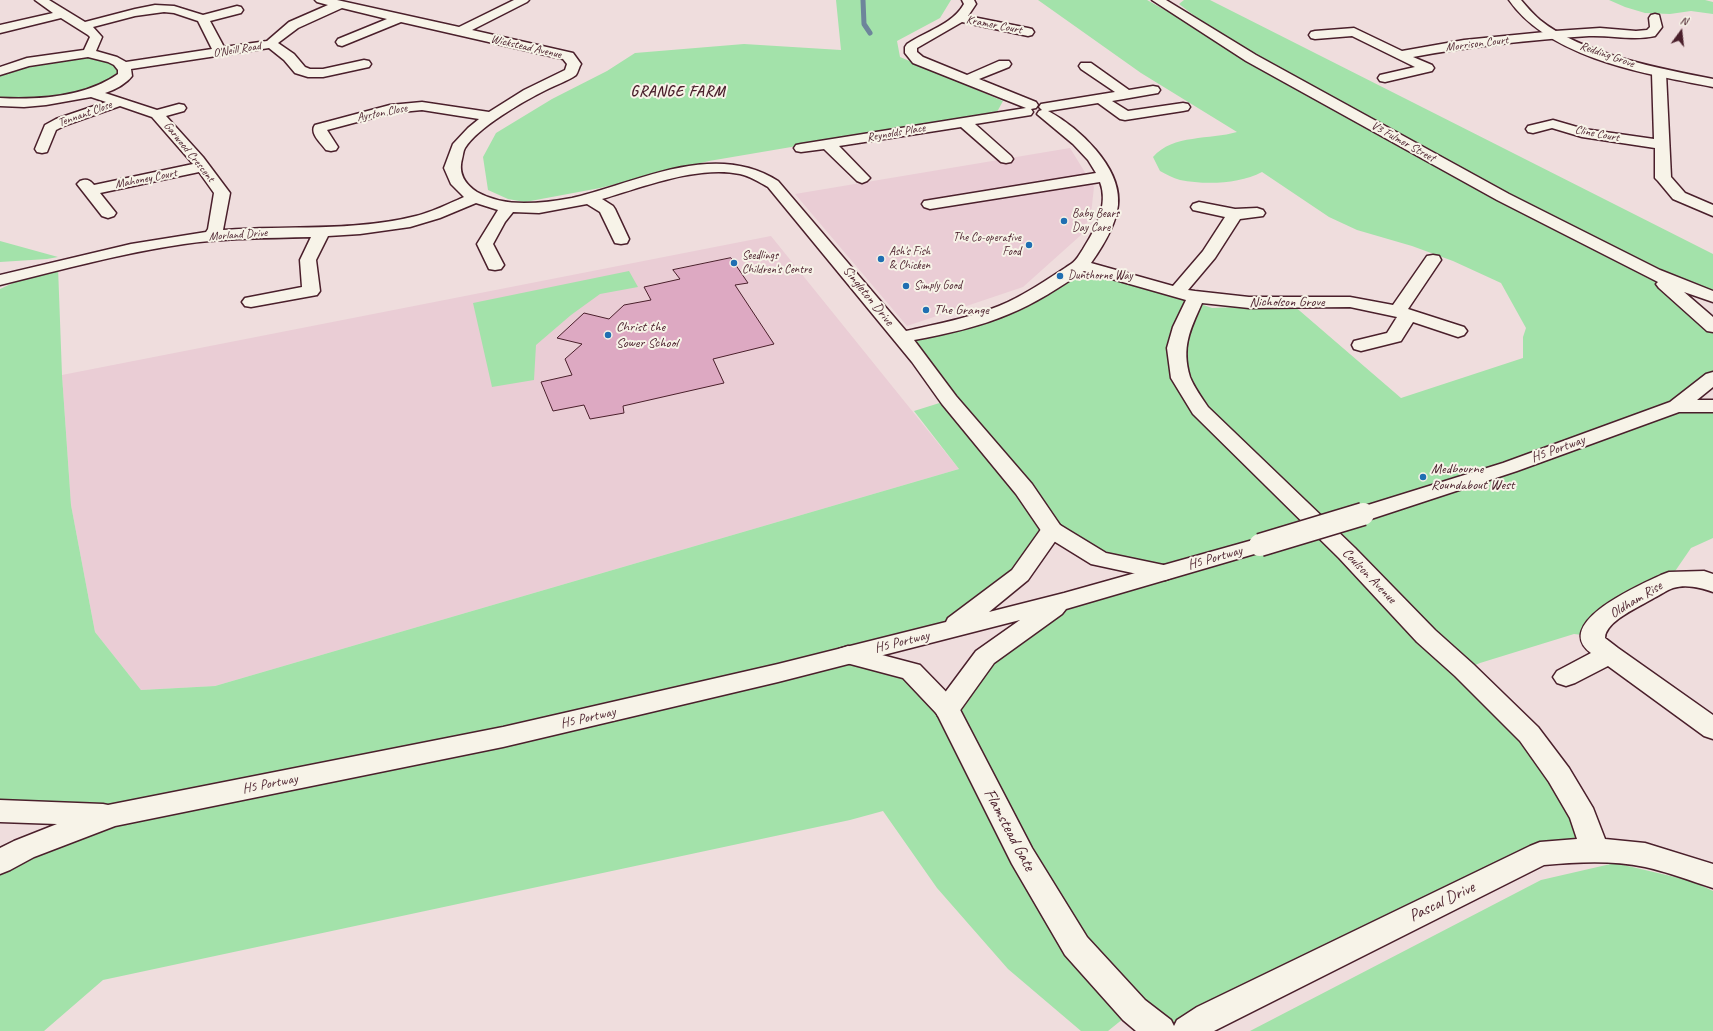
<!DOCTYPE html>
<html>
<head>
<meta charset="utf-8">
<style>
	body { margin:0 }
	#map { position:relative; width:1713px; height:1031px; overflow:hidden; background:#efdddd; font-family:Caveat,sans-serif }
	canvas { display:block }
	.north { position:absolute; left:1661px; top:12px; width:40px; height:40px; -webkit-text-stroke:3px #f7f3e8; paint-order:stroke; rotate:15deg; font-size:11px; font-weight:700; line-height:16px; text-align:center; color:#4a1f2b }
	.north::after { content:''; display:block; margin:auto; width:14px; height:18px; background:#4a1f2b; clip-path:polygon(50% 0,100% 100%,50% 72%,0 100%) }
</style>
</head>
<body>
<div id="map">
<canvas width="1713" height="1031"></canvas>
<div class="north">N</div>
</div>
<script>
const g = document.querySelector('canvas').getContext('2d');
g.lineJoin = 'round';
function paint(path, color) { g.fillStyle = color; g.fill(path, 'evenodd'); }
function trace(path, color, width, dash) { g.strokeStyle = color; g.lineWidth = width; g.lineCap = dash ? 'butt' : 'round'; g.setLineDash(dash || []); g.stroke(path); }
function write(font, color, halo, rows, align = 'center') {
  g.font = font + ' Caveat,sans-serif'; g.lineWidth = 4; g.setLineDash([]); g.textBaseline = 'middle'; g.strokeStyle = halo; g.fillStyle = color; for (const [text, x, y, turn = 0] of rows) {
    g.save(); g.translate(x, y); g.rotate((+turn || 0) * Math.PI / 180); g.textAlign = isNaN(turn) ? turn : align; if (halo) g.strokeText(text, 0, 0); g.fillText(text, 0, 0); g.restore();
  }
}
const built = new Path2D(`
	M 1070,148 L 1094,187 L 1091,214 L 1081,235 L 1023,287 L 907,326 L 795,194 Z
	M 771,236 L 959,469 L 215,686 L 141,690 L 95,632 L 71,505 L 62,375 Z`);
const green = new Path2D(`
	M 836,0 L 951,0 L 940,18 L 897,41 L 900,57 L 1003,101 L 997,112 L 709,161 L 600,188 L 525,202 L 508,199 L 488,190 L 483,157 L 496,133 L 552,99 L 607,71 L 635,53 L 744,44 L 841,50 Z
	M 1038,0 L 1147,0 L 1247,56 L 1179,4 L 1184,0 L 1210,0 L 1713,254 L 1713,297 L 1655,275 L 1713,327 L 1713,378 L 1677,405 L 1713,406 L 1713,538 L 1691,548 L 1669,580 L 1592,636 L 1574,634 L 1480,663 L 1464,670 L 1529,734 L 1595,850 L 1564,851 L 1208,1017 L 1160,1031 L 1134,1010 L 1108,1031 L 1081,1031 L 1008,969 L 937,888 L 883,811 L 850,820 L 103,980 L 44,1031 L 0,1031 L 0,862 L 111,816 L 0,811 L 0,289 L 37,272 L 58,267 L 62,375 L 71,505 L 95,632 L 141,690 L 215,686 L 959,469 L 914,411 L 949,400 L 902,337 L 973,321 L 1081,265 L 1114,274 L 1212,308 L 1293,305 L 1401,398 L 1523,358 L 1523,337 L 1526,328 L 1501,283 L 1453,261 L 1412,246 L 1357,230 L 1329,217 L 1262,172 C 1239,184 1206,185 1180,180 C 1173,178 1166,174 1160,171 L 1153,157 C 1173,134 1210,140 1237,132 L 1141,73 ZM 1052,530 L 1099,559 L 1163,572 L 1064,601 L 985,657 L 947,709 L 911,671 L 849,655 L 950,630 L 1020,575 Z
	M 1609,0 L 1705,0 L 1713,2 L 1713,14 L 1691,11 L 1670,14 L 1645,13 L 1625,7 Z
	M 89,57 L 115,63 L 119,71 L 115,78 L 110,81 L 66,97 L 6,99 L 0,98 L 0,76 C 23,62 62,58 89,57 Z
	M 0,241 L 58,257 L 47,259 L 0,262 Z
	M 629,271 L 638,287 L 600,294 L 571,315 L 536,345 L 534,380 L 492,387 L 473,303 Z
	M 1615,863 L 1692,881 L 1713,891 L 1713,1031 L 1250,1031 L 1541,880 Z`);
const stream = new Path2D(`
	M 863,0 L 864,24 L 870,33`);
const building = new Path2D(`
	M 731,258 L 748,283 L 735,285 L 774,344 L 713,359 L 724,383 L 623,406 L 624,413 L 590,419 L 584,405 L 553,411 L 541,382 L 572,375 L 565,359 L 582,344 L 557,338 L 584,313 L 609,319 L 624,305 L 651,300 L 644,287 L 680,279 L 673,270 Z`);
const minor = new Path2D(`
	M 35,0 L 49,0 L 85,22 L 135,9 L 155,5 L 174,6 L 203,15 L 237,6 L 241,7 L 243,10 L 241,13 L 210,21 L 224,47 L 267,41 L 289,22 L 328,5 L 317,2 L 315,0 L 337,0 L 459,27 L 514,0 L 529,0 L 527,2 L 472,30 L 573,53 L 581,64 C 579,67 578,72 576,75 C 568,81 555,85 546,90 C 524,101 478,127 465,148 C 463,151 463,156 462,159 C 458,174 465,184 477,192 C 491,200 508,203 524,203 C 540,203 556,201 572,198 C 637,183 714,140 778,181 L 906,331 C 937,324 969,318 999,306 C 1025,295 1048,279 1071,264 C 1077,260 1079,255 1083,249 C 1095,230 1109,205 1100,182 L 930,209 L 924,207 L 922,204 L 924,201 L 1096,173 L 1088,160 L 1073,144 L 1037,114 L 1039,111 L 1042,110 L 1039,107 L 1041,104 L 1115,92 L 1081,69 L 1079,66 L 1081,63 L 1091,63 L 1129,90 L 1153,86 L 1158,87 L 1160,90 L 1158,93 L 1112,101 L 1128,111 L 1183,103 L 1188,104 L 1190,107 L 1188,110 L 1183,111 L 1125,120 L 1120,119 L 1098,103 L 1048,111 C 1078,127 1122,167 1118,205 C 1116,225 1103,246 1091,263 L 1173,286 L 1203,251 L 1225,217 L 1193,210 L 1191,207 L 1193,204 L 1199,202 L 1235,209 L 1257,208 L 1263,210 L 1265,213 L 1263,216 L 1240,219 L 1215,258 L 1188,290 L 1195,291 L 1249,297 L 1350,297 L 1393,305 L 1427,256 L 1433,255 L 1439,256 L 1441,260 L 1408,309 L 1464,327 L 1467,331 L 1464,335 L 1458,337 L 1413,322 L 1401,341 L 1361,351 L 1354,349 L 1352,345 L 1354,341 L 1387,333 L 1397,317 L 1350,307 L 1249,308 L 1202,303 C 1190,330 1181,347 1190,377 C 1194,387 1202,398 1208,407 L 1355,548 L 1435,630 L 1473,664 L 1538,727 L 1569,768 L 1593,808 L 1605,839 L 1645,843 L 1713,864 L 1713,888 C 1691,881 1668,872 1645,867 C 1612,860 1577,862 1544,865 L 1214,1031 L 1136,1031 L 1123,1020 L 1065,955 L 1012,864 L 937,714 L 903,678 L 839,661 L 836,655 L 839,649 L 848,646 L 920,665 L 956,702 L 1032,848 L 1087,937 L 1145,1000 L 1171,1020 L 1174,1026 L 1177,1020 L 1197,1007 L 1530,846 L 1540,842 L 1577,839 L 1570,818 L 1549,782 L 1520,741 L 1455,676 L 1417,642 L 1339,558 L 1193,414 L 1171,378 L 1167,348 L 1173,327 L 1186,300 L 1084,271 C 1060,287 1036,303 1009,314 C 979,327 946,334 914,340 L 956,396 L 1032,484 L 1060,525 L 1106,553 L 1173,567 L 1177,572 L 1173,577 L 1165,580 L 1091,564 L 1044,535 L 1016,494 L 942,404 L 912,362 L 768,187 C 759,182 750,176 740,174 C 698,165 643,187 602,199 L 613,206 L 615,209 L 629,239 L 627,243 L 621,244 L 615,243 L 613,239 L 600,212 L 587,204 L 539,213 L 513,212 L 505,222 L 493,244 L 504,265 L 501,269 L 495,270 L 489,269 L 477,244 L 498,210 L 476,203 L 440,218 L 410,227 L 360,234 L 328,236 L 316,260 L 320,291 L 317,295 L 251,307 L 245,306 L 242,302 L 245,298 L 302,287 L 300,260 L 311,237 C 269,238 226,238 184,244 C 122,253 61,270 0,285 L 0,275 L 131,244 L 206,232 L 208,229 L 214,193 L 199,172 L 100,193 L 116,213 L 114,216 L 108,218 L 102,216 L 77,184 L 80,181 C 86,179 89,179 94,185 L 193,164 L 152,117 L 120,106 L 66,125 L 56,130 L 47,152 L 42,153 L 37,152 L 35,149 L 45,125 L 56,119 L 106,102 L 91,97 L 46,105 L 24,107 L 0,106 L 0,98 C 40,100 85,97 118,74 L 118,70 L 114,65 L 108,62 L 88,57 L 29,66 L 0,75 L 0,67 L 27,58 L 84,50 L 90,37 L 88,35 L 61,18 L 0,33 L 0,25 L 53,13 ZM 342,8 L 387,19 L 338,39 L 336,42 L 338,45 L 342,46 L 401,22 L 563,59 L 567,64 L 565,70 L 524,90 L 489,112 L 422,102 L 390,105 L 315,125 C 309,133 321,143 326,150 L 331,151 L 336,150 L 338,147 L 327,130 L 391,113 L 422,110 L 479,119 L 468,128 L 453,144 L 444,168 L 451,184 L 464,197 C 448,204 432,212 416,216 C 353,232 287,225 223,230 L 230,193 L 203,157 L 166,116 L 184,111 L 186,108 L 184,105 L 179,104 L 157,110 L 105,93 C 114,90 126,84 132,76 L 131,69 L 269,48 L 284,60 L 295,73 L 308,77 L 323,77 L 369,67 L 371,64 L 369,61 L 364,60 L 323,69 L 310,69 L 305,67 L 294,54 L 278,43 L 298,28 ZM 164,12 L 174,13 L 198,21 L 212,49 L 126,62 L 117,57 L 96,51 L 102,37 L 93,27 L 135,16 Z
	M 962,0 L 974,0 L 976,4 L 968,16 L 1028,28 L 1032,29 L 1034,32 L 1032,35 L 1028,36 L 962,22 L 917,48 L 917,52 L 923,57 L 967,75 L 999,61 L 1009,61 L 1011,64 L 1009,67 L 979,79 L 1036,102 L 1038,105 L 1036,108 L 1031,109 L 1033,112 L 1031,115 L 975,124 L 1011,156 L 1013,159 L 1011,162 L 1006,163 L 1001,162 L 961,127 L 839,146 L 870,178 L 867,181 L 862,183 L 857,181 L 824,149 L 801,152 L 796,151 L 794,148 L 796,145 L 801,144 L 1026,108 L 913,63 L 905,53 L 905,47 L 907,44 C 926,31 952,25 964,4 Z
	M 1655,14 L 1659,15 L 1662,27 L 1655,36 C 1633,41 1611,35 1589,36 C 1530,40 1472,46 1413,57 L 1432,65 L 1434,68 L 1432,71 L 1385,82 L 1380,81 L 1378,78 L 1380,75 L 1415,67 L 1352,36 L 1315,39 L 1311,38 L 1309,35 L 1311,32 L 1315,31 L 1354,28 L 1402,51 L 1464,40 L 1555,31 L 1600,28 L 1636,31 L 1647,30 L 1650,27 L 1649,18 L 1651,15 Z
	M 1659,69 L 1664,70 L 1666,73 L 1671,177 L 1685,193 L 1713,205 L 1713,216 L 1673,199 L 1658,181 L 1655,178 L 1655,148 L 1582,137 L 1552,128 L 1533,133 L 1528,132 L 1526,129 L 1528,126 L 1553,120 L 1584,129 L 1654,139 L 1652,73 L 1654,70 Z
	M 1704,571 L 1713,574 L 1713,592 C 1701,588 1687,584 1673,588 C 1667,590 1660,595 1654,598 C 1641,606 1605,621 1605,638 L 1618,648 L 1713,715 L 1713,739 L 1704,736 L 1608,666 L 1575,683 L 1566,686 L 1557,683 L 1553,677 L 1557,671 L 1591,653 C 1551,623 1640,585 1661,575 L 1669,572 Z`);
const tertiary = new Path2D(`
	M 1152,0 L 1166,0 L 1256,55 L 1509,194 L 1660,270 L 1713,291 L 1713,302 L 1684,292 L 1713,317 L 1713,332 L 1707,331 L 1659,288 L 1656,284 L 1658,282 L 1497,200 L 1246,61 Z
	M 1509,0 L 1521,0 C 1527,7 1533,14 1540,20 C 1582,54 1661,69 1713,79 L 1713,87 C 1647,74 1550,59 1509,0 Z
	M 1713,372 L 1713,387 L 1697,400 L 1713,400 L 1713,412 L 1679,412 L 1517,471 L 1371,519 L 1363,521 L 1355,519 L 1352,514 L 1355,509 L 1503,463 L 1670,402 L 1706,374 Z
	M 1052,523 L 1060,525 L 1063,530 L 1028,580 L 989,612 L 1064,593 L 1260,538 L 1268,540 L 1271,545 L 1268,550 L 1066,609 L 1062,614 L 994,663 L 956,716 L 947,719 L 938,716 L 934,709 L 938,702 L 976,651 L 1020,620 L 778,682 L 503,747 L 115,826 L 34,857 L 10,870 L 0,874 L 0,848 L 14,841 L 57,824 L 0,822 L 0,800 L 103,804 L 108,805 L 503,727 L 778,664 L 946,622 L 948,618 L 1012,570 L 1044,525 Z`);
const tertiaryBridge = new Path2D(`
	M 1260,545 L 1363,514`);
const markers = [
	[1064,221,4,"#1f6fb2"],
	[1029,245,4,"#1f6fb2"],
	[881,259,4,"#1f6fb2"],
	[734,263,4,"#1f6fb2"],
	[1060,276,4,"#1f6fb2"],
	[906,286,4,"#1f6fb2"],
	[926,310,4,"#1f6fb2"],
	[608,335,4,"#1f6fb2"],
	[1423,477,4,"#1f6fb2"]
];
const farStreetnames = [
	["Kramer Court",994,25,11],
	["Morrison Court",1477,44,-7],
	["Wickstead Avenue",526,47,13],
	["O'Neill Road",237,50,-9],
	["Redding Grove",1607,55,19],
	["Ayrton Close",382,113,-11],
	["Tennant Close",85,114,-20],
	["Reynolds Place",896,133,-10],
	["Cline Court",1597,134,11],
	["V3 Fulmer Street",1403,142,29],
	["Garwood Crescent",189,152,51],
	["Mahoney Court",146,179,-11],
	["Morland Drive",238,235,-4]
];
const farPoinames = [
	["Baby Bears",1072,214],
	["Day Care",1072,228],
	["The Co-operative",1021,238,"right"],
	["Food",1021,252,"right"],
	["Ash's Fish",889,252],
	["& Chicken",889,266],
	["Seedlings",742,256],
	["Children's Centre",742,270],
	["Dunthorne Way",1068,276],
	["Simply Good",914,286]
];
const streetNames = [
	["Singleton Drive",868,296,51],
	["Nicholson Grove",1287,302],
	["H5 Portway",1558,449,-20],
	["H5 Portway",1215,558,-16],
	["Coulson Avenue",1369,576,46],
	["Oldham Rise",1636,600,-31],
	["H5 Portway",902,642,-14],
	["H5 Portway",588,718,-13],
	["H5 Portway",270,784,-11]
];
const poiNames = [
	["The Grange",934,310],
	["Christ the",616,327],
	["Sower School",616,343],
	["Medbourne",1431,469],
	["Roundabout West",1431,485]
];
const farDistrictnames = [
	["GRANGE FARM",678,92]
];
const nearStreetnames = [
	["Flamstead Gate",1009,830,62],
	["Pascal Drive",1442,902,-26]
];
paint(built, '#eacdd5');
paint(green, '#a3e2aa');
trace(stream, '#6d859b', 5);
paint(building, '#dda9c2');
trace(building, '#4a1f2b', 1);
trace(minor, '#4a1f2b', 3);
trace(tertiary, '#4a1f2b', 3);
paint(minor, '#f7f3e8');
paint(tertiary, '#f7f3e8');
trace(tertiaryBridge, '#4a1f2b', 25, []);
trace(tertiaryBridge, '#f7f3e8', 22);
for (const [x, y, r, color] of markers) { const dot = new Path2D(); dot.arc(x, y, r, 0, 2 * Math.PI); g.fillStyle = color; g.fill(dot); trace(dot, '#f7f3e8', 1.5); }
write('12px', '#4a1f2b', '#f7f3e8', farStreetnames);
write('12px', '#4a1f2b', '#f7f3e8', farPoinames, 'left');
write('14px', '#4a1f2b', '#f7f3e8', streetNames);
write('14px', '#4a1f2b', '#f7f3e8', poiNames, 'left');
g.letterSpacing = '1px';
write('bold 15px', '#4a1f2b', '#f7f3e8', farDistrictnames);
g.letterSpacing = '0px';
write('17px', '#4a1f2b', '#f7f3e8', nearStreetnames);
</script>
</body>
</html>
